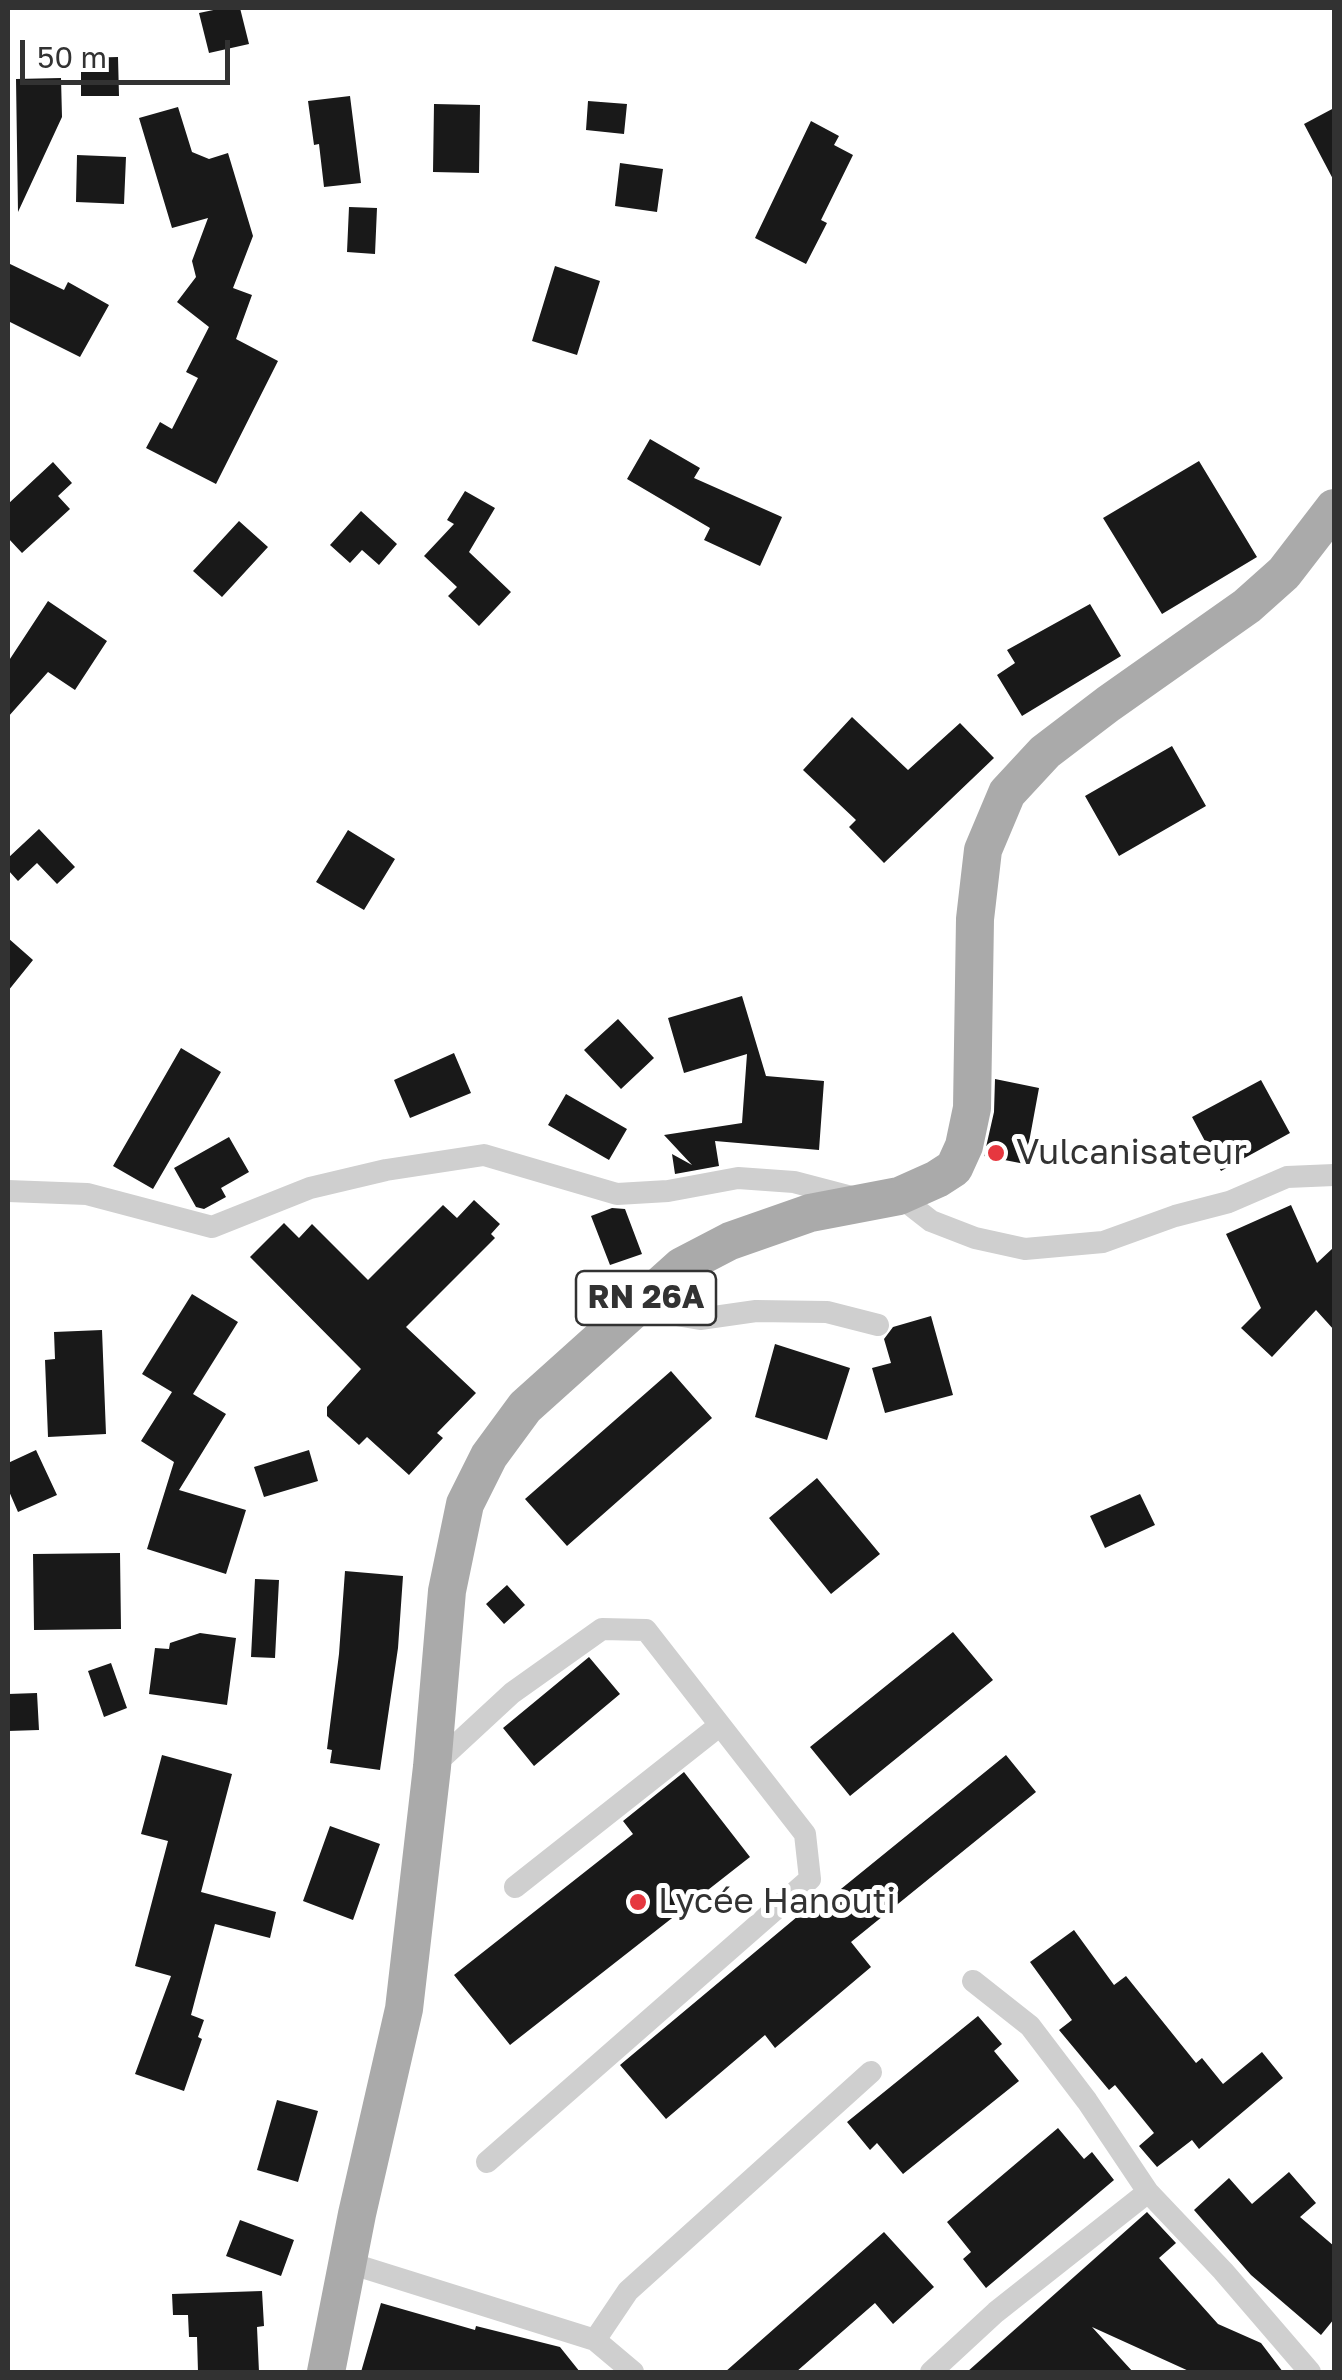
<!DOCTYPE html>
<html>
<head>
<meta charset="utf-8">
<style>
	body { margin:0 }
	#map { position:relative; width:1342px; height:2380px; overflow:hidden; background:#fff; font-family:"Golos Text",sans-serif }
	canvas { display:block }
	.frame { position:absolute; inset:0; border:10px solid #323232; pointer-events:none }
	.scale { position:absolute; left:20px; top:40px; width:210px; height:45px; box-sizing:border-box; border:5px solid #323232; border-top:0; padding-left:12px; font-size:30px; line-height:35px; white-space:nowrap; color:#323232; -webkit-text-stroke:8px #fff; paint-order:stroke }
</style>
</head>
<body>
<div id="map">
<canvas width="1342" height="2380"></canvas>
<div class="frame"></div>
<div class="scale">50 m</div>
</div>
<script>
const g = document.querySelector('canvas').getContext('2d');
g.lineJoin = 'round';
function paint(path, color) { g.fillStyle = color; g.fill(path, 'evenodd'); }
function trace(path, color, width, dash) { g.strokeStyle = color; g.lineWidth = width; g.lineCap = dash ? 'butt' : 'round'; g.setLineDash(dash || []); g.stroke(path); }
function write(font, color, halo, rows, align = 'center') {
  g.font = font + ' "Golos Text",sans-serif'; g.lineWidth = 10; g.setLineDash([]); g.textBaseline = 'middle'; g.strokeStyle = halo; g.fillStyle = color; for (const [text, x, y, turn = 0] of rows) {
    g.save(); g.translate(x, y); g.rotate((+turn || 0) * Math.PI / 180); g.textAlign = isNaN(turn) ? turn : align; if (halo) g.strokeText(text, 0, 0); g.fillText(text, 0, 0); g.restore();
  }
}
const building = new Path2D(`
	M 223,8 L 240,8 L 249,44 L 209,53 L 199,13 Z
	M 118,57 L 119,96 L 81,96 L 81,58 Z
	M 61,78 L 62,117 L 18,212 L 16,79 Z
	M 350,96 L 361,183 L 324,187 L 319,144 L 314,145 L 308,101 Z
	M 588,101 L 627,104 L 624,134 L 586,130 Z
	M 434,104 L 480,105 L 479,173 L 433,172 Z
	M 178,107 L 192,152 L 209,159 L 228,153 L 253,236 L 233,288 L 252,295 L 236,339 L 278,361 L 216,484 L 146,448 L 160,422 L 172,429 L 198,378 L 186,372 L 209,327 L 177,302 L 196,277 L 192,261 L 208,218 L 172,228 L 139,118 Z
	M 1334,108 L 1334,181 L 1304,124 Z
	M 811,121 L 839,136 L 834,145 L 853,155 L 821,220 L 827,223 L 806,264 L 755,238 Z
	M 77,155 L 126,157 L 124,204 L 76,202 Z
	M 620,163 L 663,169 L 657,212 L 615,206 Z
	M 349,207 L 377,208 L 375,254 L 347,252 Z
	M 8,263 L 64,290 L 68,282 L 109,305 L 80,357 L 8,321 Z
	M 555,266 L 600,281 L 577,355 L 532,341 Z
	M 650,439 L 700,468 L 694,478 L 782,517 L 760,566 L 704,540 L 710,528 L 627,479 Z
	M 1199,461 L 1257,557 L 1162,614 L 1103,518 Z
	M 53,462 L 72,483 L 58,496 L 70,509 L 22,553 L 8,538 L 8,504 Z
	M 465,491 L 495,508 L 469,552 L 511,592 L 479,626 L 448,596 L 457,587 L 424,556 L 454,524 L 447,520 Z
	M 361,511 L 397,544 L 379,565 L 362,550 L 350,563 L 330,545 Z
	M 239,521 L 268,547 L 222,597 L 193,571 Z
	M 48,601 L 107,641 L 75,690 L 48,672 L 8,717 L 8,662 Z
	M 1090,604 L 1121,656 L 1022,716 L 997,675 L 1015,663 L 1007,650 Z
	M 852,717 L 908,770 L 960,723 L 994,758 L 884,863 L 849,827 L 856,820 L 803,770 Z
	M 1172,746 L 1206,806 L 1119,856 L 1085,796 Z
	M 39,829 L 75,867 L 57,884 L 37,863 L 18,881 L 8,870 L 8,858 Z
	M 348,830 L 395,859 L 364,910 L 316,882 Z
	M 8,938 L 33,960 L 8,991 Z
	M 742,996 L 766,1076 L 824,1081 L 819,1150 L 715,1141 L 719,1166 L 675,1174 L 672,1154 L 692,1165 L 664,1135 L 742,1123 L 747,1054 L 684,1073 L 668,1018 Z
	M 618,1019 L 654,1058 L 621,1089 L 584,1050 Z
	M 181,1048 L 221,1072 L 153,1189 L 113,1166 Z
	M 454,1053 L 471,1093 L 410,1118 L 394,1080 Z
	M 995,1079 L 1039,1088 L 1025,1164 L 984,1156 L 994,1112 Z
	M 1261,1080 L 1290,1133 L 1221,1171 L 1192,1117 Z
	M 566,1094 L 627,1129 L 609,1160 L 548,1125 Z
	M 229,1137 L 249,1172 L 221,1188 L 226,1197 L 204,1209 L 196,1207 L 174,1168 Z
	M 474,1200 L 500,1224 L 491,1234 L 495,1238 L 406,1327 L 476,1393 L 437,1433 L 443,1438 L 409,1475 L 367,1437 L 359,1445 L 327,1416 L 327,1407 L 361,1369 L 250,1257 L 284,1223 L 299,1238 L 312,1224 L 368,1280 L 443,1205 L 457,1218 Z
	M 1291,1205 L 1317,1263 L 1334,1247 L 1334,1330 L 1316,1310 L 1272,1357 L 1241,1328 L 1261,1308 L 1226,1234 Z
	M 612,1208 L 625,1209 L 642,1254 L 610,1265 L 591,1216 Z
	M 192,1294 L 238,1322 L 193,1394 L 226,1414 L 179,1490 L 246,1510 L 226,1574 L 147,1549 L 174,1462 L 141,1441 L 172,1392 L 142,1374 Z
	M 931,1316 L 953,1395 L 885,1413 L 872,1368 L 891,1363 L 884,1339 L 893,1327 Z
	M 102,1330 L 106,1434 L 48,1437 L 45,1360 L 55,1359 L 54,1332 Z
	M 775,1344 L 850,1368 L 827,1440 L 755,1417 Z
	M 671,1371 L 712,1418 L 567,1546 L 525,1499 Z
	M 36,1450 L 57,1495 L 18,1512 L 8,1489 L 8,1463 Z
	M 309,1450 L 318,1481 L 264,1497 L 254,1467 Z
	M 817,1478 L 880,1554 L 831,1594 L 769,1518 Z
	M 1140,1494 L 1155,1525 L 1105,1548 L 1090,1516 Z
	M 120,1553 L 121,1629 L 34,1630 L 33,1554 Z
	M 345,1571 L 403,1576 L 398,1648 L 380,1770 L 330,1763 L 332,1750 L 327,1749 L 339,1654 Z
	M 255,1579 L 279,1580 L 275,1658 L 251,1657 Z
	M 507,1585 L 525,1605 L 504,1624 L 486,1604 Z
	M 953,1632 L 993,1680 L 850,1796 L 810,1747 Z
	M 200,1633 L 236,1638 L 227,1705 L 149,1694 L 155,1648 L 169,1649 L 170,1643 Z
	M 589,1657 L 620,1694 L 534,1766 L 503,1728 Z
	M 111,1663 L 127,1708 L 104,1717 L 88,1671 Z
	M 37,1693 L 39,1730 L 8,1731 L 8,1694 Z
	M 162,1755 L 232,1774 L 201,1892 L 276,1912 L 270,1938 L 215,1924 L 191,2015 L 204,2020 L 198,2037 L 202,2039 L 184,2091 L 135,2074 L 171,1976 L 135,1966 L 168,1841 L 141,1834 Z
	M 1006,1755 L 1036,1792 L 851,1942 L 871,1967 L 775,2048 L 765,2035 L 666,2119 L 620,2065 L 816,1901 L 820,1906 Z
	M 684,1772 L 750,1857 L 510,2045 L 454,1975 L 633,1834 L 623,1821 Z
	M 330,1826 L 380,1844 L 353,1920 L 303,1901 Z
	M 1074,1930 L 1114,1985 L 1126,1976 L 1196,2063 L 1202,2058 L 1223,2084 L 1262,2052 L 1283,2078 L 1199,2149 L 1192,2140 L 1157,2167 L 1139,2146 L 1154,2133 L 1115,2085 L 1109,2090 L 1059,2030 L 1072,2020 L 1030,1962 Z
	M 978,2016 L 1002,2044 L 994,2051 L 1019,2081 L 903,2174 L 877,2143 L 870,2150 L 847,2122 Z
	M 277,2100 L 318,2111 L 298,2182 L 257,2170 Z
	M 1058,2128 L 1084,2159 L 1092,2152 L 1114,2180 L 986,2288 L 963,2259 L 971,2252 L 947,2222 Z
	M 1289,2172 L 1316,2203 L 1300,2217 L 1334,2246 L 1334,2319 L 1321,2335 L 1251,2275 L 1194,2210 L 1229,2178 L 1252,2204 Z
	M 1147,2212 L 1176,2243 L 1159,2258 L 1218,2324 L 1261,2343 L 1283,2372 L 1191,2372 L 1092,2327 L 1133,2372 L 967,2372 Z
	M 240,2220 L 294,2240 L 281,2276 L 226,2256 Z
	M 884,2232 L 934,2287 L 893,2324 L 875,2303 L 796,2372 L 725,2372 Z
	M 262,2291 L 264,2326 L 257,2327 L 259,2372 L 198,2372 L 197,2337 L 189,2337 L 188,2315 L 173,2315 L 172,2294 Z
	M 381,2303 L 475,2330 L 476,2326 L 560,2347 L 580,2372 L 361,2372 Z`);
const street = new Path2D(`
	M 8,1191 L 87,1194 L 212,1227 L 310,1188 L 386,1170 L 484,1155 L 617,1194 L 668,1191 L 738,1178 L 794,1182 L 855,1198
	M 899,1196 L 931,1221 L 975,1238 L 1025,1249 L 1103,1242 L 1175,1216 L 1229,1202 L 1287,1177 L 1334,1175
	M 635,1308 L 700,1319 L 756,1311 L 827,1312 L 878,1325
	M 432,1767 L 512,1693 L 602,1629 L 646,1630 L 805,1834 L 810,1879 L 487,2162
	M 515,1887 L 719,1726
	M 973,1981 L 1030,2026 L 1087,2101 L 1148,2192 L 1223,2271 L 1310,2372
	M 346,2262 L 595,2340 L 633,2372
	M 595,2340 L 628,2291 L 871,2072
	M 931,2372 L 996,2312 L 1148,2192`);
const primary = new Path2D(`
	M 326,2372 L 357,2214 L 404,2009 L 432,1767 L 447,1591 L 465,1504 L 489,1456 L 525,1407 L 682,1266 L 730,1241 L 810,1213 L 899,1196 L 937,1179 L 954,1168 L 964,1146 L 972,1108 L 975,919 L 983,850 L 1007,793 L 1045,752 L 1108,704 L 1247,606 L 1284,573 L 1334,508`);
const markers = [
	[996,1153,10,"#e6373f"],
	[638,1902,10,"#e6373f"]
];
const shields = [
	[646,1298,140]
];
const shieldNames = [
	["RN 26A",646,1298]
];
const poiNames = [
	["Vulcanisateur",1016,1153],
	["Lycée Hanouti",658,1902]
];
paint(building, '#191919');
trace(street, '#cfcfcf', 22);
trace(primary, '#aaa', 38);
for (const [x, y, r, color] of markers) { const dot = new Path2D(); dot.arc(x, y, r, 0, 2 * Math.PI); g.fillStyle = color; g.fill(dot); trace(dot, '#fff', 4); }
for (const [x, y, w] of shields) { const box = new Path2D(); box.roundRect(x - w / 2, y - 27, w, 54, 8); g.fillStyle = '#fff'; g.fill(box); trace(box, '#323232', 2.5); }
write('bold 32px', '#323232', null, shieldNames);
write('35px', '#323232', '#fff', poiNames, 'left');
</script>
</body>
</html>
